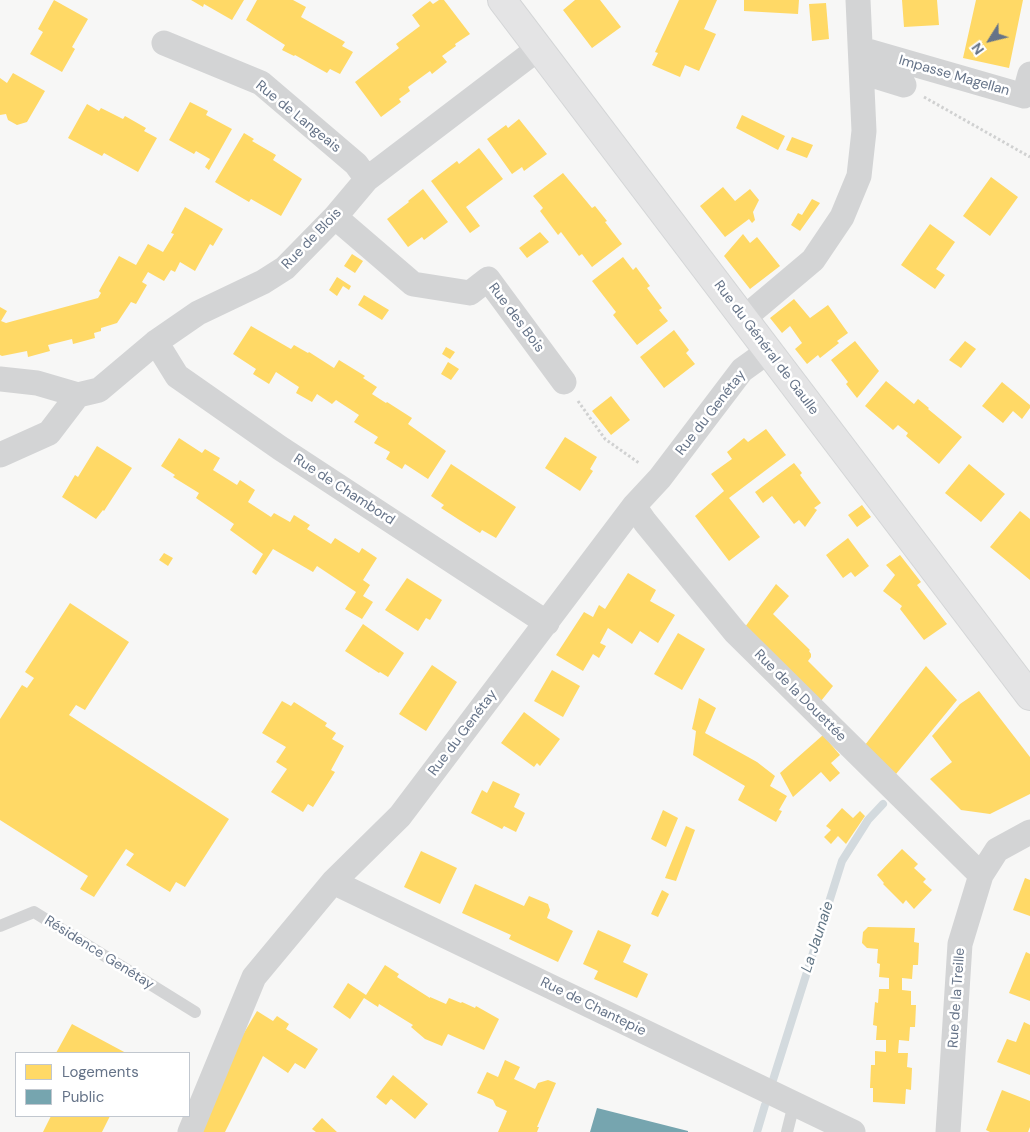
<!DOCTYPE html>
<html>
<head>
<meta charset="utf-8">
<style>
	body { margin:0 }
	#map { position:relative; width:1030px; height:1132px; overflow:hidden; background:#f7f7f6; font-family:"DM Sans",sans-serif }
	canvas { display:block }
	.legend { position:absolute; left:15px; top:1052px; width:175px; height:65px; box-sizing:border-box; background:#fff; border:1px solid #c1c7cf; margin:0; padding:6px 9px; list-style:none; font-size:15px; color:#657388 }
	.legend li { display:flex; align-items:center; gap:10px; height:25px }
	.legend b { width:25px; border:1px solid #c1c7cf }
	.north { position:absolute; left:965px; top:15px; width:50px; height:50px; -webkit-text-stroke:4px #fff; paint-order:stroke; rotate:234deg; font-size:14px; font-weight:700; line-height:20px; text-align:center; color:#657388 }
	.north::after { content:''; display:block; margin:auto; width:18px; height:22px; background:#657388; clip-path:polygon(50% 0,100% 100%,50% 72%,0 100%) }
</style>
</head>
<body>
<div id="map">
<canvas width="1030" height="1132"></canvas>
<ul class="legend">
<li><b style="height:14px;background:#ffd966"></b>Logements</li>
<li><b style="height:14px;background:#76a5af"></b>Public</li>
</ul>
<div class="north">N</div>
</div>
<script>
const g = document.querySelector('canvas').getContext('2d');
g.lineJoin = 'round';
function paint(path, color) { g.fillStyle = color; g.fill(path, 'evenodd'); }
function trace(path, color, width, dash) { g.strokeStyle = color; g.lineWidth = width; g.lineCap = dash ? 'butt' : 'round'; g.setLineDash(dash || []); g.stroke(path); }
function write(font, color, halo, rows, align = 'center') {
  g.font = font + ' "DM Sans",sans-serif'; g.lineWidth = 5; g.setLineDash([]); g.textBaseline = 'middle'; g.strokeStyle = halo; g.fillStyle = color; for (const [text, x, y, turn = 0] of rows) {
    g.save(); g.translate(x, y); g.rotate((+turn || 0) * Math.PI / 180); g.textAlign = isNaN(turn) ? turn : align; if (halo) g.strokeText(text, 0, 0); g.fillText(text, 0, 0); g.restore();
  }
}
const homes = new Path2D(`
	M 54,0 L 88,19 L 72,47 L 75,49 L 62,72 L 30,54 L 43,32 L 38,29 Z
	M 191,0 L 244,0 L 232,20 L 204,4 L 203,7 Z
	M 257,0 L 293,0 L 306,7 L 301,17 L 345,42 L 342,46 L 353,52 L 340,74 L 330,69 L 327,73 L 295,55 L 294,56 L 282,50 L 285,45 L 246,20 Z
	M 439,0 L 444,0 L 470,34 L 455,44 L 456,46 L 442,56 L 447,62 L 432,74 L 430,71 L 408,87 L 410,91 L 399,99 L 401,102 L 381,117 L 355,82 L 399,48 L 396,44 L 420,26 L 412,15 L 430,1 L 433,4 Z
	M 575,0 L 600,0 L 621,27 L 592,48 L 563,10 Z
	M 679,0 L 717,0 L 704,29 L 716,34 L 699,71 L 685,65 L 680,77 L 652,65 L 658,53 L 655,52 Z
	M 744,0 L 799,0 L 798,14 L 744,11 Z
	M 902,0 L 937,0 L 939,25 L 904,27 Z
	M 976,0 L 1023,0 L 1009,68 L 963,58 Z
	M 826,3 L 829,39 L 812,41 L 809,4 Z
	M 13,73 L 45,91 L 27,122 L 17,125 L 8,120 L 6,114 L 0,115 L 0,78 L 7,83 Z
	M 190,102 L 208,111 L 206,115 L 232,129 L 209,170 L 205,167 L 210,159 L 196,151 L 194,154 L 169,140 Z
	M 87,104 L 99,111 L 101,108 L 123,119 L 125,116 L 146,128 L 144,131 L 157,138 L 138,172 L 104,153 L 102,156 L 68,138 Z
	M 742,115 L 785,136 L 778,150 L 736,128 Z
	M 519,119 L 547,154 L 524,171 L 522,167 L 512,174 L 487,139 L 506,125 L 508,128 Z
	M 244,133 L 254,139 L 252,141 L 276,155 L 273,160 L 302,179 L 281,216 L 251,199 L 249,202 L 215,182 Z
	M 792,137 L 813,145 L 807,158 L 786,150 Z
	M 479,148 L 503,179 L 466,207 L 480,226 L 470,233 L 431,181 L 457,161 L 459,164 Z
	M 563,173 L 592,208 L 595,206 L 607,221 L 605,222 L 622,244 L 592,267 L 582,254 L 579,256 L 561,232 L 558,235 L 540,211 L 543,208 L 533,196 Z
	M 991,177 L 1018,197 L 990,236 L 963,216 Z
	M 723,187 L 735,201 L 750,189 L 759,200 L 753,212 L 755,220 L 752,223 L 749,219 L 725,237 L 700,206 Z
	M 423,189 L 448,222 L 424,240 L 422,237 L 408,247 L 387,219 L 409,202 L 408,201 Z
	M 812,199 L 820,203 L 800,231 L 791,225 L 798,213 L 802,215 Z
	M 185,207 L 223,229 L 213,246 L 210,244 L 195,271 L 180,262 L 175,272 L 171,270 L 164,281 L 148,272 L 142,282 L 147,285 L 136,304 L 131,302 L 117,323 L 101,328 L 101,331 L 94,333 L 95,338 L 73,344 L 72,339 L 48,345 L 50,351 L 28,357 L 27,351 L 2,356 L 0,355 L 0,307 L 7,311 L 1,321 L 6,323 L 98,298 L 101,293 L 99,291 L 119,256 L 136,265 L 148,244 L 163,252 L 174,234 L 171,233 Z
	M 930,224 L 955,242 L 936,269 L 945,275 L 935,289 L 901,265 Z
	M 540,232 L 549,242 L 527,258 L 519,248 Z
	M 743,234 L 750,243 L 757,237 L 780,266 L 750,289 L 724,256 Z
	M 352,254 L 363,261 L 355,273 L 344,266 Z
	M 623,257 L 633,270 L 636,267 L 650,286 L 647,288 L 662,308 L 659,310 L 668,321 L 637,345 L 613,315 L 616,312 L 592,281 Z
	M 337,277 L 351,286 L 349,290 L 343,286 L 337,296 L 329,290 Z
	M 364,295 L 389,310 L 382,320 L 358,305 Z
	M 794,299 L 810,318 L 828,305 L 848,333 L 837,341 L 839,343 L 820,358 L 818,355 L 807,364 L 795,349 L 802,343 L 790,326 L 782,333 L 770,318 Z
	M 251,326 L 291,349 L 294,345 L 308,353 L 309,352 L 334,368 L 339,360 L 365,376 L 363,378 L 377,387 L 372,394 L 386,403 L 387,402 L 412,418 L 408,424 L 446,451 L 428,479 L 405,464 L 402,469 L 386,459 L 390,452 L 374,443 L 378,437 L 354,422 L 359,415 L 336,400 L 332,404 L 317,394 L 312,402 L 296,393 L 299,387 L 276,372 L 269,384 L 253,374 L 256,369 L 233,354 Z
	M 674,330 L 689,350 L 686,353 L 695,364 L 664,388 L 640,357 Z
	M 855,341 L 879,371 L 857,398 L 846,384 L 848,382 L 831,360 Z
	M 965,341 L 976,349 L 961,368 L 949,360 Z
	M 446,347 L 455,352 L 450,359 L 442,354 Z
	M 448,362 L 459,369 L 451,380 L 441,374 Z
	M 886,381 L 914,404 L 918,399 L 929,408 L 928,409 L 962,437 L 939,464 L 906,436 L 908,433 L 898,425 L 893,430 L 865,406 Z
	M 1002,382 L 1030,405 L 1030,408 L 1022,419 L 1013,411 L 1003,423 L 982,406 Z
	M 611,396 L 630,420 L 611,435 L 592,411 Z
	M 766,429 L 786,455 L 729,498 L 760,537 L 729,561 L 695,516 L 724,491 L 711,474 L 732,459 L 727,452 L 744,438 L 748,442 Z
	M 565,437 L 597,457 L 590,469 L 593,471 L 580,491 L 545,468 Z
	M 179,438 L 202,453 L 205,449 L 220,458 L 213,470 L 237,485 L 240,480 L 255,490 L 248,502 L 271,517 L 274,513 L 290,522 L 294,515 L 310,525 L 307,529 L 331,544 L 335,538 L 359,553 L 362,548 L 377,558 L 363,580 L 370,585 L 363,596 L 373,602 L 362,619 L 345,609 L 356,592 L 317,566 L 313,572 L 273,549 L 256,575 L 252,572 L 263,554 L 230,530 L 234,524 L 196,498 L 199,493 L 173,477 L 175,475 L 161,466 Z
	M 97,446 L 132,468 L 104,511 L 103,510 L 96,519 L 62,497 L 75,475 L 78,477 Z
	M 794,463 L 802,473 L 800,475 L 821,503 L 814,508 L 817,510 L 805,527 L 799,520 L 794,524 L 772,496 L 763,503 L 755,492 Z
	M 451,464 L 516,507 L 496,538 L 482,530 L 480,533 L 461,521 L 441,508 L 444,505 L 431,496 Z
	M 969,464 L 1005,494 L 981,522 L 945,493 Z
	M 862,505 L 871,517 L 857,527 L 848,515 Z
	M 1020,511 L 1030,519 L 1030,580 L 990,547 Z
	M 848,538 L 869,566 L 855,577 L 851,572 L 843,578 L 826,555 Z
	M 164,553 L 173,558 L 168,566 L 159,560 Z
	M 900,555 L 921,582 L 917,585 L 947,624 L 924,640 L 900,609 L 902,606 L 883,591 L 895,575 L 886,565 Z
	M 628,573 L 656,590 L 650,601 L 675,615 L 658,643 L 640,631 L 632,644 L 608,628 L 600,643 L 606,646 L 599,658 L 593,654 L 583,671 L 556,655 L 584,612 L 593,617 L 599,605 L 605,609 Z
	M 407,578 L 442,600 L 430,620 L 426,618 L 418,631 L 385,610 Z
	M 776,584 L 789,596 L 773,614 L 810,650 L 809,651 L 811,654 L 811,657 L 808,661 L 833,686 L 821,701 L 745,627 Z
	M 70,603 L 129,642 L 85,710 L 76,705 L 69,715 L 229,819 L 185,887 L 176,882 L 170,892 L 126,865 L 134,854 L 126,849 L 94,897 L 80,889 L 88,876 L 0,820 L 0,719 L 22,685 L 27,688 L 34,678 L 25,672 Z
	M 363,624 L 404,653 L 388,677 L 380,672 L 379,673 L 345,651 Z
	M 678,633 L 705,649 L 682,690 L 654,674 Z
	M 432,665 L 457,682 L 426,731 L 399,714 Z
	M 926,666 L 957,700 L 896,774 L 865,745 Z
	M 552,670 L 580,686 L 563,717 L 534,701 Z
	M 979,691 L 1030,757 L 1030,794 L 990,814 L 961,810 L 930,779 L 952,762 L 932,736 L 960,704 Z
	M 699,698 L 716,708 L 705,733 L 757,762 L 775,776 L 770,786 L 787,796 L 779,810 L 782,811 L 776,822 L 738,800 L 745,786 L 693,755 L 696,731 L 692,729 Z
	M 282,701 L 291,706 L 294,702 L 327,723 L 325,726 L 336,733 L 332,739 L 344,746 L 331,770 L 335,772 L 313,807 L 308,804 L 303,812 L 271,792 L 287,769 L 276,762 L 286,747 L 262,733 Z
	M 524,712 L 560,739 L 540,766 L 537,763 L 534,767 L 501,743 Z
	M 823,735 L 840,755 L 831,763 L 840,773 L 830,782 L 821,772 L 793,797 L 780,773 Z
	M 493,781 L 520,794 L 514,807 L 525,813 L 516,832 L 504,826 L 502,829 L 471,813 L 482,790 L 487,793 Z
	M 842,808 L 853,818 L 860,811 L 865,816 L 846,844 L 838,836 L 831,844 L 824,837 L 831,830 L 826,826 Z
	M 663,810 L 678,818 L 666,847 L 651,839 Z
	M 686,826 L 695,830 L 676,881 L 665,878 Z
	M 902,849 L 918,864 L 914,868 L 926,879 L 923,882 L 932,890 L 914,909 L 906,900 L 903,904 L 883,884 L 884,883 L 877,875 Z
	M 421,851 L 457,868 L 440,904 L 404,887 Z
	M 1025,878 L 1030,880 L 1030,916 L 1013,910 Z
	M 475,884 L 524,906 L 529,896 L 548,904 L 550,910 L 547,918 L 573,931 L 558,962 L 509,939 L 511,935 L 462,913 Z
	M 662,890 L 669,894 L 658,917 L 651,914 Z
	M 868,927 L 915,928 L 914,942 L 919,943 L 918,965 L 913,965 L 912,979 L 902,978 L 902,990 L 911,991 L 911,1005 L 916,1005 L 915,1027 L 910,1027 L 909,1041 L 899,1040 L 898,1053 L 908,1053 L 907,1067 L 912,1068 L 911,1090 L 906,1089 L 905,1104 L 873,1102 L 873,1088 L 870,1088 L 871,1065 L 875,1065 L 875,1051 L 886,1052 L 886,1040 L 876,1040 L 877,1026 L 873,1025 L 875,1002 L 878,1003 L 879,989 L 889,989 L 889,978 L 879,977 L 880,964 L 877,963 L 878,949 L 867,948 L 862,943 L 863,932 Z
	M 598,930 L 631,945 L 623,962 L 648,974 L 637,998 L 594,979 L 598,971 L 583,964 Z
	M 1026,952 L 1030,954 L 1030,1001 L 1009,993 Z
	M 385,965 L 399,974 L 397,977 L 430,998 L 430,997 L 446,1004 L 449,998 L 461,1003 L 462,1002 L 475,1008 L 476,1006 L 499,1019 L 484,1050 L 448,1034 L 442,1046 L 425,1039 L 411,1027 L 413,1025 L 379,1004 L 378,1007 L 364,998 L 350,1019 L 333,1007 L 348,983 L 366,995 Z
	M 257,1011 L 273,1021 L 277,1016 L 289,1024 L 286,1029 L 318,1049 L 305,1069 L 295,1063 L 288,1073 L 263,1056 L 225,1132 L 201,1132 L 238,1043 Z
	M 1024,1022 L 1030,1025 L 1030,1075 L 997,1062 L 1007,1039 L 1016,1042 Z
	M 72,1024 L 126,1053 L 56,1053 Z
	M 505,1060 L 520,1067 L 514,1079 L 535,1089 L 538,1083 L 548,1080 L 556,1083 L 537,1127 L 539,1127 L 537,1132 L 498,1132 L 507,1111 L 496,1106 L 493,1100 L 477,1093 L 487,1072 L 498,1077 Z
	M 393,1075 L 428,1104 L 415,1119 L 391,1099 L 386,1105 L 376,1097 Z
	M 1002,1090 L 1030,1101 L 1030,1127 L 1028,1132 L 990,1132 L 986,1130 Z
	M 51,1116 L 110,1116 L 102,1132 L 43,1132 Z
	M 322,1118 L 337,1132 L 316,1132 L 312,1129 Z`);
const public = new Path2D(`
	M 597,1108 L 688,1131 L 688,1132 L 590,1132 Z`);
const stream = new Path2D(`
	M 773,1080 L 842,861 L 868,820 L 883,804
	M 757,1132 L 765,1105`);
const path = new Path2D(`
	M 924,97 L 1030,157
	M 578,401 L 605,439 L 639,463`);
const lane = new Path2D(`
	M 0,926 L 34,912 L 195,1012
	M 787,1132 L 794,1104`);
const street = new Path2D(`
	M 164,43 L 261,83 L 356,164 L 367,179
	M 861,49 L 1024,96 L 1030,74
	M 862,72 L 904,85
	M 335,217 L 413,284 L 470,293 L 488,279 L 564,382
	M 743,319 L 813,260 L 842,217 L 859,176 L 864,131 L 858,0
	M 156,342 L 177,376 L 280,448 L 547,623
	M 0,379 L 37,383 L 78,395
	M 0,455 L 49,433 L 78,395 L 99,390 L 156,342 L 198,313 L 263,282 L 285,268 L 335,217 L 367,179 L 539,48
	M 634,506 L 645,522 L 735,632 L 981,875
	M 333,882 L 853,1132
	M 190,1132 L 254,977 L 333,882 L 400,816 L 634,506 L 660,478 L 742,370 L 767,352
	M 948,1132 L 960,944 L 981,875 L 997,850 L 1030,832`);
const secondary = new Path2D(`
	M 502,0 L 1030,696`);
const streetNames = [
	["Impasse Magellan",954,76,16],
	["Rue de Langeais",298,117,39],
	["Rue de Blois",312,239,-46],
	["Rue des Bois",516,318,53],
	["Rue du Général de Gaulle",766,348,53],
	["Rue du Genétay",711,413,-52],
	["Rue de Chambord",344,490,33],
	["Rue de la Douettée",800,696,45],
	["Rue du Genétay",463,733,-53],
	["Résidence Genétay",99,953,32],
	["Rue de la Treille",957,998,-86],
	["Rue de Chantepie",593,1007,26]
];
const waterNames = [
	["La Jaunaie",818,937,-72]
];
paint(homes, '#ffd966');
paint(public, '#76a5af');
trace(stream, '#d3dade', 8);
trace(secondary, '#d3d5d6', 30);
trace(path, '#d0d1d1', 3, [2.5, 2.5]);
trace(lane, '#d3d4d5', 12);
trace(street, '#d3d4d5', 25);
trace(secondary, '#e4e4e5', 28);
write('14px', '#657388', '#fff', streetNames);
write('italic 15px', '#617584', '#fff', waterNames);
</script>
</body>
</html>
